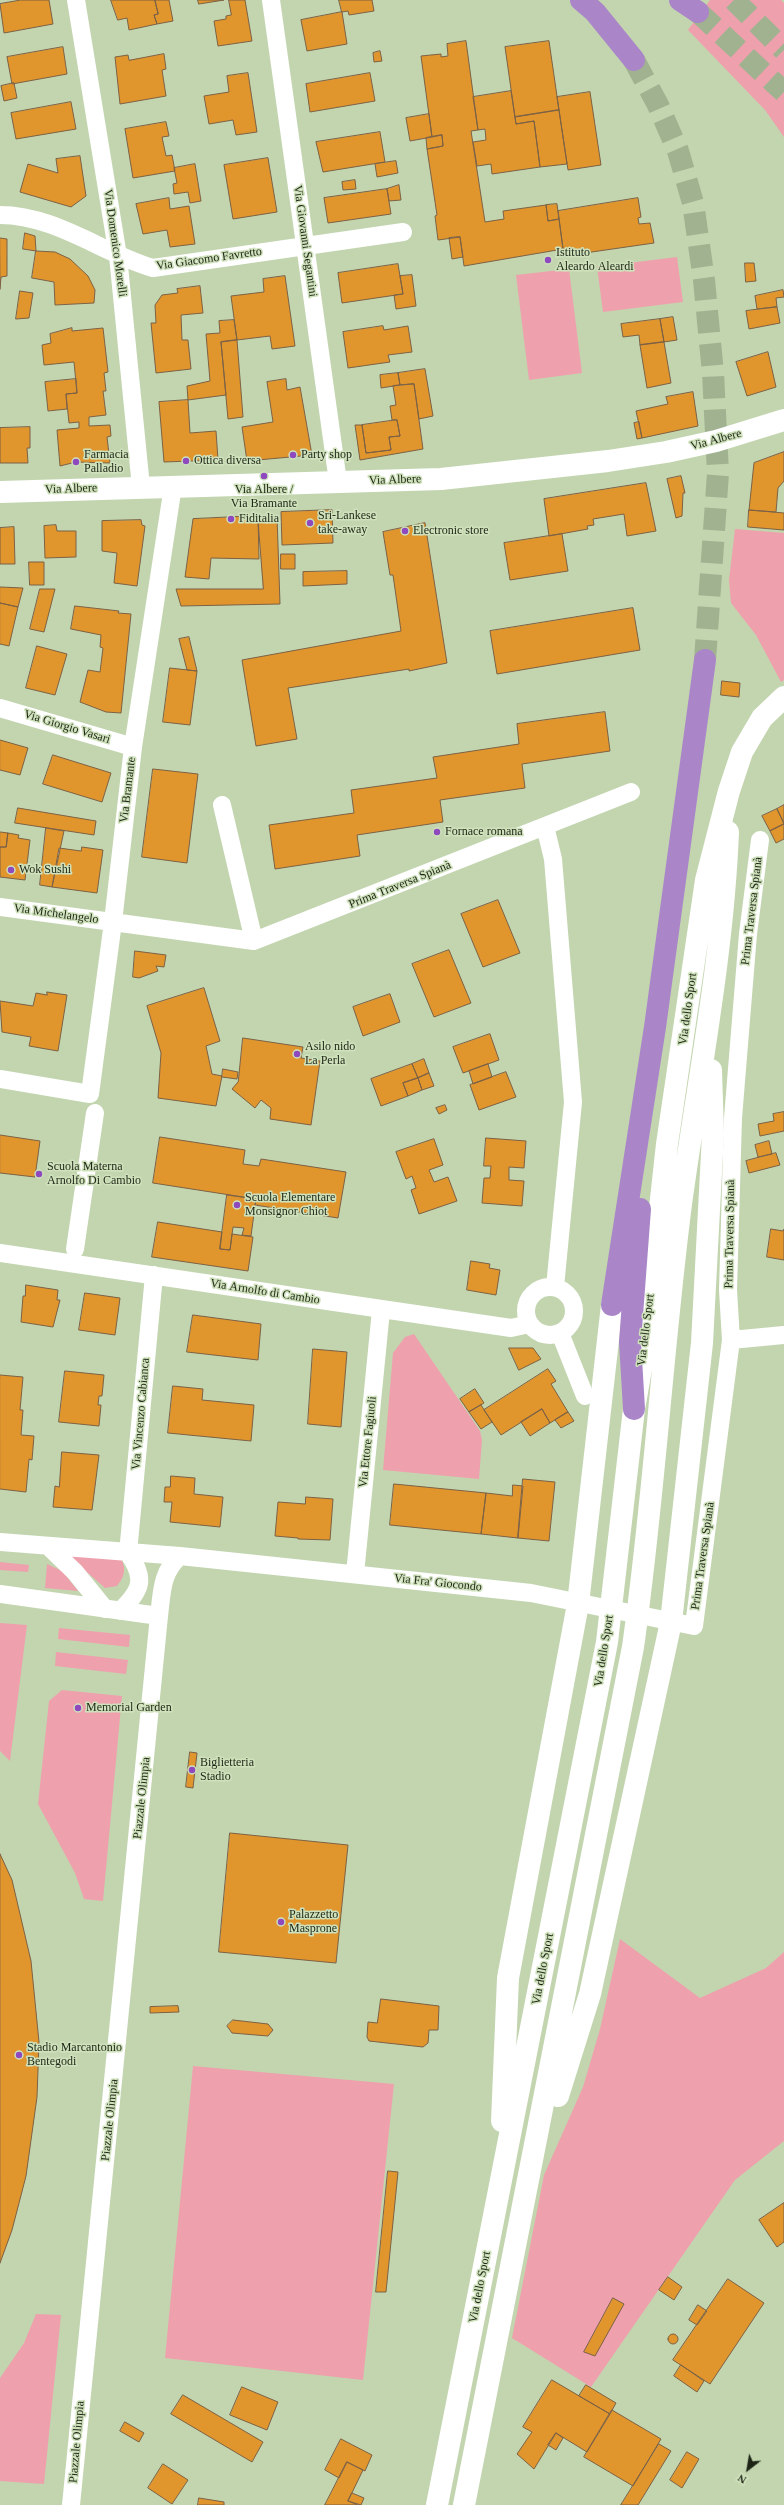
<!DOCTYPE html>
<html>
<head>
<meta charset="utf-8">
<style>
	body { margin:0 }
	#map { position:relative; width:784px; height:2505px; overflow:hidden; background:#c2d5af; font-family:"Times New Roman",serif }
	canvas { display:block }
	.north { position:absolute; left:728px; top:2449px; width:40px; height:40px; -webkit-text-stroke:3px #cfe2bc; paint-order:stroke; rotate:211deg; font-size:11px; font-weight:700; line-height:16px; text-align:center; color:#1e2516 }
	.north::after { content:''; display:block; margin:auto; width:14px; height:18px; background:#1e2516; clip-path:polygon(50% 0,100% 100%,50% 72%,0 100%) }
</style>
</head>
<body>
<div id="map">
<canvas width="784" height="2505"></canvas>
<div class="north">N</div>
</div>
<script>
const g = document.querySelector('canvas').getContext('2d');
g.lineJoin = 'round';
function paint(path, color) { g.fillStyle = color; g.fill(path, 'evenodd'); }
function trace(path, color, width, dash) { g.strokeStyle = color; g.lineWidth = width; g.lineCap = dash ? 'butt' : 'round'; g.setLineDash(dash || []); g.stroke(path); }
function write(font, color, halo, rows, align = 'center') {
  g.font = font + ' "Times New Roman",serif'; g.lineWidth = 3; g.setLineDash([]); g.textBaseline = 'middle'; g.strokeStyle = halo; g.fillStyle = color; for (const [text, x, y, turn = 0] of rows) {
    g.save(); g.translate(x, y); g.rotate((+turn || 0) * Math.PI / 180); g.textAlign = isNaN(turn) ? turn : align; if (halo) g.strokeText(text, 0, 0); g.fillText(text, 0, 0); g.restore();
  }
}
const green = new Path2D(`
	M 710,0 L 781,0 L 784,3 L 784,137 L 765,110 L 688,30 Z
	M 677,257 L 683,302 L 603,312 L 597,267 Z
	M 569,269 L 582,373 L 529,380 L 516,275 Z
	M 735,529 L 784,533 L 784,680 L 781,682 L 756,635 L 731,603 L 729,580 Z
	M 414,1334 L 480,1431 L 482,1440 L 479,1479 L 383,1470 L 393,1353 L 405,1337 Z
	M 63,1551 L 122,1560 C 126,1571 124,1577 117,1586 L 105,1588 Z
	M 0,1562 L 29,1565 L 28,1572 L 0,1570 Z
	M 47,1564 L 62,1571 L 78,1591 L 45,1588 Z
	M 0,1623 L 27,1625 L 10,1761 L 0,1751 Z
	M 59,1628 L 130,1635 L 129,1647 L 58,1639 Z
	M 56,1652 L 128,1660 L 126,1674 L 55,1666 Z
	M 62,1690 L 122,1696 L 103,1901 L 84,1899 L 75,1873 L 38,1804 L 49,1701 Z
	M 620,1939 L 700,1998 L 766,1968 L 784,1952 L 784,2141 L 735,2180 L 591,2387 L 512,2338 L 544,2175 L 583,2087 L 600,2029 Z
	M 193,2066 L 394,2084 L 363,2380 L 165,2358 Z
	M 36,2314 L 61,2315 L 44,2484 L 0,2481 L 0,2378 L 24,2343 Z`);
const building = new Path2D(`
	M 21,0 L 49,0 L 53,24 L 4,33 L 0,4 Z
	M 111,0 L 155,0 L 158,14 L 154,15 L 157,24 L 129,30 L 127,18 L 118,20 Z
	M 155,0 L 169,0 L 173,21 L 157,24 L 154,15 L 158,14 Z
	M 198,0 L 224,0 L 199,4 Z
	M 229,0 L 245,0 L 252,41 L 218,46 L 214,21 L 226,19 L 226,16 L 231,15 Z
	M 339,0 L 372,0 L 374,11 L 349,15 L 348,11 L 342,12 Z
	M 342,12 L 347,44 L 307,51 L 301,20 Z
	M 466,41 L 478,130 L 471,131 L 485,222 L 504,219 L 503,211 L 546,205 L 548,221 L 559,219 L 563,249 L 464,266 L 460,237 L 438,240 L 435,216 L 437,215 L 427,149 L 443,146 L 442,135 L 432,137 L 421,56 L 441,54 L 441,57 L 448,56 L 447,44 Z
	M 549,41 L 559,110 L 515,117 L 505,47 Z
	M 63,47 L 67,74 L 12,84 L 7,57 Z
	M 380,51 L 382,61 L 374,62 L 373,53 Z
	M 164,54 L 166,69 L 162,70 L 166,96 L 120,104 L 115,57 L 128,55 L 129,60 Z
	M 248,73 L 257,132 L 236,135 L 233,120 L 209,124 L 204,96 L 229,92 L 227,76 Z
	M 370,73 L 375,101 L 310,112 L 306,84 Z
	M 14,83 L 17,98 L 4,101 L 1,86 Z
	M 511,91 L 516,124 L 534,121 L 540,167 L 492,174 L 491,164 L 477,166 L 473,142 L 486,140 L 485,129 L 478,130 L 473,97 Z
	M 590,92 L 601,165 L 568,170 L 557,97 Z
	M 71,102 L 76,129 L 16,139 L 11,113 Z
	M 559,110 L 567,164 L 540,167 L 534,121 L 516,124 L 515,117 Z
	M 429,114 L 432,137 L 410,141 L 406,118 Z
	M 166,122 L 169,136 L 162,137 L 166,156 L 172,155 L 175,171 L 133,178 L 125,129 Z
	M 380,132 L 385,162 L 323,172 L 316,142 Z
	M 442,135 L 443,146 L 427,149 L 426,138 Z
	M 80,156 L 86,196 L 71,207 L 20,192 L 28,164 L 58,173 L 56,159 Z
	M 268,158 L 277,212 L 233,219 L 224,165 Z
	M 396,161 L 398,173 L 377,177 L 375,164 Z
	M 195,164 L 201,201 L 190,203 L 188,192 L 174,194 L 173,184 L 177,183 L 174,168 Z
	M 355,180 L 356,189 L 343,190 L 342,182 Z
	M 399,185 L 401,200 L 389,201 L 387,189 Z
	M 387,189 L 391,214 L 328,223 L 324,198 Z
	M 169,198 L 170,209 L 189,206 L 195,244 L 170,247 L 167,230 L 143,234 L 136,204 Z
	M 638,198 L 641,217 L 638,218 L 639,224 L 650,223 L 654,243 L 564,256 L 558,211 Z
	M 557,204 L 559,219 L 548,221 L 546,205 Z
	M 25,233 L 35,236 L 36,251 L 23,249 Z
	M 460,237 L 463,257 L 452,259 L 449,238 Z
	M 0,238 L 7,239 L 7,276 L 1,277 L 0,289 Z
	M 36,251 L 55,252 L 70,259 L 88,276 L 95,290 L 94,303 L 55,305 L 54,282 L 32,278 Z
	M 745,263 L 754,263 L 756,281 L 746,282 Z
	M 398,264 L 403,294 L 342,303 L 338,273 Z
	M 412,275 L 416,306 L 396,309 L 394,295 L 403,294 L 400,276 Z
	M 285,276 L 295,346 L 272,349 L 270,336 L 237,340 L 231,296 L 264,292 L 263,279 Z
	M 200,286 L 203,313 L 181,315 L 182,340 L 188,340 L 191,369 L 156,373 L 151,323 L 156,323 L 155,305 L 162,295 L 178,293 L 177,289 Z
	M 783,290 L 784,297 L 776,298 L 777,307 L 757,309 L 755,296 Z
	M 20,291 L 33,293 L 29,318 L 16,319 Z
	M 777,307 L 780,323 L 749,329 L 746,311 Z
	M 673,317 L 677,340 L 664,342 L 660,319 Z
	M 660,319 L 664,342 L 640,345 L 639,335 L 623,337 L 621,324 Z
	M 234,320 L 237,340 L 221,342 L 226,395 L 188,400 L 187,386 L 210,381 L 206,334 L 220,333 L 219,321 Z
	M 383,326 L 384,330 L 408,326 L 412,352 L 388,355 L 390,362 L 348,368 L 343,332 Z
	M 72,328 L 72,331 L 103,328 L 108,372 L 104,373 L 106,391 L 103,391 L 106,415 L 89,417 L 89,426 L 110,425 L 111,436 L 107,437 L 110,463 L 76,462 L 60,466 L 57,430 L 79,428 L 79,422 L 69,423 L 66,394 L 77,393 L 74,362 L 44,365 L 42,345 L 51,343 L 50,334 Z
	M 237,340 L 243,417 L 228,419 L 221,342 Z
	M 664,342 L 671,383 L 647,388 L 640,345 Z
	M 768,352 L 776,387 L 747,396 L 736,362 Z
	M 425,369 L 433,416 L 419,419 L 414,384 L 400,385 L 398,373 Z
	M 398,373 L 400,385 L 381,388 L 380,375 Z
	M 76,379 L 77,393 L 66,394 L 67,409 L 48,411 L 45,382 Z
	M 286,379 L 287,390 L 300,387 L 312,455 L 247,461 L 242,427 L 273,422 L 267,382 Z
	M 414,384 L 423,449 L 360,460 L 355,425 L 362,425 L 366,453 L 391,450 L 389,437 L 400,436 L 397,420 L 392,420 L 390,406 L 396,405 L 393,386 Z
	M 693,392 L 698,426 L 642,438 L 636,411 L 668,404 L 666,397 Z
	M 188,400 L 190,433 L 216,431 L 218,460 L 164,462 L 159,402 Z
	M 397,420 L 400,436 L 389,437 L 391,450 L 366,453 L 362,425 Z
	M 639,422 L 642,438 L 637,439 L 634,423 Z
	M 30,427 L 30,448 L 27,448 L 28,463 L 0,463 L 0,428 Z
	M 784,452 L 784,481 L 778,488 L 776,512 L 749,510 L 754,463 Z
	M 681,476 L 685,493 L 683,493 L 682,516 L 676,518 L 667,479 Z
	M 646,483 L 656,531 L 627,536 L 624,514 L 593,519 L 594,525 L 587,526 L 588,529 L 549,536 L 544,499 Z
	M 332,510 L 333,543 L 282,545 L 281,512 Z
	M 749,510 L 784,513 L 784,530 L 748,527 Z
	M 258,516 L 277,516 L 280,604 L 181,606 L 176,589 L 263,589 Z
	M 258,516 L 259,559 L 211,558 L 209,579 L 185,577 L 193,519 Z
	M 141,520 L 142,525 L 145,526 L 137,586 L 114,583 L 117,553 L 102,551 L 102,521 Z
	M 425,523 L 447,663 L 409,671 L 409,669 L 288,688 L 297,739 L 256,746 L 242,660 L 401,631 L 393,575 L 390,575 L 383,532 Z
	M 56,525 L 57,531 L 76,531 L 76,557 L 45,558 L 44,526 Z
	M 14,527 L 15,564 L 0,564 L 0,528 Z
	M 562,534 L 568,571 L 510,580 L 504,543 Z
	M 281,554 L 295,554 L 295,569 L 281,569 Z
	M 29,562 L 44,562 L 44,585 L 30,585 Z
	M 347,571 L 347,584 L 303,586 L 303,572 Z
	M 0,587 L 23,588 L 18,607 L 0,603 Z
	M 40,589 L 55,589 L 44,632 L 30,629 Z
	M 0,603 L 18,607 L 9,646 L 0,644 Z
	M 75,606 L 119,611 L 118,613 L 131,614 L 121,713 L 106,712 L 80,702 L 88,670 L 100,672 L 103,648 L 100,647 L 101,635 L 71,629 Z
	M 633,608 L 640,650 L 497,674 L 490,631 Z
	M 189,637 L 197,671 L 187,670 L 179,639 Z
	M 37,646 L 67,654 L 55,695 L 26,688 Z
	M 170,668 L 197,671 L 190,725 L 163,722 Z
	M 722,681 L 740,683 L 739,697 L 721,695 Z
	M 605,712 L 610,751 L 522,764 L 525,788 L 440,800 L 443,822 L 357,835 L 360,856 L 275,869 L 269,825 L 354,813 L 351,790 L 437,778 L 433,757 L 519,744 L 517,724 Z
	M 0,740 L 28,748 L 20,775 L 0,770 Z
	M 53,755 L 111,773 L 102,802 L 43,784 Z
	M 153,769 L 198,774 L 187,863 L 142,857 Z
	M 784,805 L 784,823 L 777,809 Z
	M 18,808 L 96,821 L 94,835 L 15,823 Z
	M 777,809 L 784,824 L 770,831 L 762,816 Z
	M 784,824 L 784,839 L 776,843 L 770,831 Z
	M 46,828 L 64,831 L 52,887 L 40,885 Z
	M 0,832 L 8,833 L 6,847 L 0,847 Z
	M 8,833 L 19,835 L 18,838 L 30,840 L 25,880 L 0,877 L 0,847 L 6,847 Z
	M 82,847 L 103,850 L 97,893 L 52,887 L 59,848 L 81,851 Z
	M 498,900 L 520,953 L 483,967 L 461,914 Z
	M 449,950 L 471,1003 L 434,1017 L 412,964 Z
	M 135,951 L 166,955 L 164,967 L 156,966 L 158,971 L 139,978 L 133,977 Z
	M 204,988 L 220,1041 L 206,1046 L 212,1074 L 222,1076 L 216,1106 L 158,1098 L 161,1053 L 147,1006 Z
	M 47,992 L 67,995 L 58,1051 L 29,1046 L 31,1037 L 2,1032 L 0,1001 L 33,1006 L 36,993 L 47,995 Z
	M 390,994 L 400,1022 L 363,1036 L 353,1007 Z
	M 490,1034 L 499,1060 L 463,1073 L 453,1047 Z
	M 243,1038 L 303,1047 L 301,1058 L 320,1061 L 311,1125 L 270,1119 L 271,1108 L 261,1100 L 255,1108 L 232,1089 L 238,1082 Z
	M 424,1059 L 429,1073 L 418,1078 L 412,1064 Z
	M 412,1064 L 418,1078 L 403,1083 L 408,1096 L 381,1106 L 371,1079 Z
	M 488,1064 L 492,1077 L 473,1084 L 469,1071 Z
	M 223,1069 L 238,1072 L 237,1079 L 222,1077 Z
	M 506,1072 L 516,1097 L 479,1110 L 470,1085 Z
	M 429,1073 L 434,1086 L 422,1090 L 418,1078 Z
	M 418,1078 L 422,1090 L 408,1096 L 403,1083 Z
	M 445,1105 L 447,1110 L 439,1114 L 436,1108 Z
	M 784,1112 L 784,1131 L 760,1136 L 758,1124 L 774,1121 L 773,1114 Z
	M 0,1135 L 40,1141 L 35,1177 L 0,1173 Z
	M 160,1137 L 245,1150 L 243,1164 L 259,1166 L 261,1159 L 346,1172 L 338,1218 L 255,1205 L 256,1199 L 153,1183 Z
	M 486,1138 L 526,1141 L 524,1168 L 509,1167 L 509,1180 L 524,1181 L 522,1206 L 482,1203 L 484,1178 L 490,1178 L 491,1166 L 484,1166 Z
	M 434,1139 L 443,1165 L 429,1170 L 434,1182 L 448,1177 L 457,1201 L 419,1214 L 411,1190 L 416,1188 L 412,1176 L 406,1179 L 396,1152 Z
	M 769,1141 L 772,1154 L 758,1157 L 755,1145 Z
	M 776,1153 L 780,1165 L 749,1173 L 746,1161 Z
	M 227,1195 L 256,1199 L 251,1236 L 242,1235 L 244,1228 L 233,1227 L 230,1250 L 220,1249 Z
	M 158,1222 L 222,1232 L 220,1249 L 230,1250 L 232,1234 L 253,1237 L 248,1271 L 152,1257 Z
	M 771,1229 L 783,1231 L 784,1229 L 784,1260 L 767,1257 Z
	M 471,1261 L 490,1264 L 489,1268 L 500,1270 L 496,1295 L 467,1290 Z
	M 26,1285 L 58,1290 L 57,1300 L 60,1300 L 53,1327 L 21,1322 L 23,1296 L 25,1296 Z
	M 85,1293 L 120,1298 L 115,1335 L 79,1330 Z
	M 193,1315 L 261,1324 L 258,1360 L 187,1352 Z
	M 509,1348 L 533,1348 L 541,1359 L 519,1370 Z
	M 313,1349 L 347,1352 L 341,1427 L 308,1424 Z
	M 548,1369 L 556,1381 L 551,1384 L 568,1412 L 550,1423 L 542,1409 L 501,1435 L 484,1410 Z
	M 65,1371 L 104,1375 L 102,1396 L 99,1396 L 98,1405 L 101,1405 L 99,1426 L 59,1422 Z
	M 0,1375 L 23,1377 L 20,1410 L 23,1410 L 21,1435 L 34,1436 L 32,1460 L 29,1459 L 26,1492 L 0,1489 Z
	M 173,1386 L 203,1389 L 202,1400 L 254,1405 L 251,1441 L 168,1433 Z
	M 475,1389 L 484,1403 L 469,1412 L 460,1399 Z
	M 481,1405 L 492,1422 L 481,1429 L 469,1412 Z
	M 542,1409 L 550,1423 L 530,1436 L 521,1422 Z
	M 568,1412 L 574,1421 L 561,1428 L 555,1420 Z
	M 62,1452 L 99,1455 L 92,1510 L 53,1507 L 55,1486 L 59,1487 Z
	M 171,1476 L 195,1478 L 194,1494 L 223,1497 L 220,1527 L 170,1522 L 172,1502 L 164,1502 L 165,1487 L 170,1487 Z
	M 523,1479 L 555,1482 L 549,1541 L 518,1538 Z
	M 394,1484 L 486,1493 L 481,1534 L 390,1525 Z
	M 513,1485 L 523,1486 L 518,1538 L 481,1534 L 486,1493 L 512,1496 Z
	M 306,1497 L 333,1499 L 330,1540 L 298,1539 L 298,1538 L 275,1536 L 278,1502 L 305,1504 Z
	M 190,1752 L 197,1753 L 193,1788 L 186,1787 Z
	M 230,1833 L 348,1845 L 336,1963 L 219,1952 Z
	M 0,1854 L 12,1880 L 31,1961 L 39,2042 L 37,2097 L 26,2176 L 12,2230 L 0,2263 Z
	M 381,1999 L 439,2006 L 438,2030 L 429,2030 L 428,2043 L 423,2047 L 369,2041 L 367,2037 L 368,2022 L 377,2023 Z
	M 178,2006 L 179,2012 L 150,2013 L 150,2007 Z
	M 233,2020 L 268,2024 L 273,2030 L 268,2036 L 232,2033 L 227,2026 Z
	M 388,2171 L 398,2172 L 386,2292 L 376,2292 Z
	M 784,2203 L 784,2242 L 777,2247 L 759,2220 Z
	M 668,2277 L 682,2287 L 674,2300 L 659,2290 Z
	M 728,2279 L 764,2303 L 710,2384 L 673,2360 Z
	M 613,2298 L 624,2304 L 595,2356 L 584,2352 Z
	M 698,2305 L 707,2311 L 697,2325 L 689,2320 Z
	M668 2339a5 5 0 1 1 10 0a5 5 0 1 1-10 0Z
	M 681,2365 L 704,2381 L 697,2392 L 674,2376 Z
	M 552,2380 L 610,2414 L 587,2452 L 556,2433 L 534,2469 L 517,2454 L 532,2432 L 523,2427 Z
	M 586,2385 L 616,2403 L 610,2414 L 579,2396 Z
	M 242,2387 L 278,2402 L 267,2430 L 230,2415 Z
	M 183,2395 L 263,2442 L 252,2462 L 171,2414 Z
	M 612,2410 L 661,2439 L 633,2486 L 584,2457 Z
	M 125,2422 L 144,2433 L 139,2442 L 120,2431 Z
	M 556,2433 L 563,2438 L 556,2450 L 548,2445 Z
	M 341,2439 L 372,2455 L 365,2471 L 347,2462 L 339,2478 L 325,2470 Z
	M 659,2444 L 671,2451 L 638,2505 L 621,2505 Z
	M 687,2452 L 699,2459 L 682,2488 L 670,2480 Z
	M 347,2462 L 363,2470 L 348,2501 L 358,2505 L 325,2505 Z
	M 163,2464 L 188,2480 L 172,2504 L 148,2488 Z
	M 352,2493 L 364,2498 L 361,2505 L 348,2501 Z
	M 199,2498 L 224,2502 L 224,2505 L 198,2505 Z`);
const highwayTunnel = new Path2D(`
	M 734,0 L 784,50
	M 698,12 L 784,92
	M 634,60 L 658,105 L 678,151 L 693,203 L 704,280 L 713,373 L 718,473 L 705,660`);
const street = new Path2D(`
	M 76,0 L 118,256 L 141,487
	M 271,0 L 338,482
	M 0,215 C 55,215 102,253 153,268 L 403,232
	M 0,708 L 133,747
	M 222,805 L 254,941
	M 545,826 L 553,859 L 573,1102 L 555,1287
	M 0,907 L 254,941 L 631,792
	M 0,1079 L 90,1094 L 113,922 L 133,747 L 173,486
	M 75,1249 L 95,1113
	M 0,1253 L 511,1328 L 529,1324
	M526 1311a24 24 0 1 1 48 0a24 24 0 1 1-48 0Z
	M 560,1333 L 585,1396
	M 731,1340 L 784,1335
	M 0,1542 L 180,1556 L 531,1593 L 694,1626 L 731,1340 L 728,1290 L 733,1118 L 748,934 L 760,840
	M 48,1546 L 75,1572 L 105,1609
	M 355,1574 L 381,1310
	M 0,1594 L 159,1616
	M 120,1611 C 142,1590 146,1578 128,1553 L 154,1275
	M 71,2505 L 159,1616 C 162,1593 161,1572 180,1556`);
const secondary = new Path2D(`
	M 0,492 L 441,479 L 608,461 L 666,452 L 716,441 L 784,420
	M 558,2096 L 590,1994 L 671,1622 L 702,1343 L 713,1134 L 711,1070
	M 502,2121 L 508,1978 L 578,1604 L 612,1305
	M 437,2505 L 607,1642 L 634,1409 L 645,1346 L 667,1144 L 706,880 L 729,791 L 742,752 L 762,718 L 784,697
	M 464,2505 L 633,1647 C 654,1500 662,1352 681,1204 C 698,1080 723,957 728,832`);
const highway = new Path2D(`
	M 581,0 L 595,12 L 634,60
	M 680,0 L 698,12
	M 612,1305 L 655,1027 L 705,660
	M 634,1409 L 630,1342 L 640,1209`);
const markers = [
	[548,260,4,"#8d49bd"],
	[293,455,4,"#8d49bd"],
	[186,461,4,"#8d49bd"],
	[76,462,4,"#8d49bd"],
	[264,476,4,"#8d49bd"],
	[231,519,4,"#8d49bd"],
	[310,523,4,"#8d49bd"],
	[405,531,4,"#8d49bd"],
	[437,832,4,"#8d49bd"],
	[11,870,4,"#8d49bd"],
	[297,1054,4,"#8d49bd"],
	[39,1174,4,"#8d49bd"],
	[237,1205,4,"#8d49bd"],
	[78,1708,4,"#8d49bd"],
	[192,1770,4,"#8d49bd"],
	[281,1922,4,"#8d49bd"],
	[19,2055,4,"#8d49bd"]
];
const streetNames = [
	["Via Giovanni Segantini",305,241,82],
	["Via Domenico Morelli",115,243,82],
	["Via Giacomo Favretto",209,259,-8],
	["Via Albere",716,440,-15],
	["Via Albere",395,480,-2],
	["Via Albere",71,489,-2],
	["Via Giorgio Vasari",67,727,17],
	["Via Bramante",128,790,-83],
	["Prima Traversa Spianà",400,885,-22],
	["Prima Traversa Spianà",752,911,-83],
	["Via Michelangelo",56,914,8],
	["Via dello Sport",688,1009,-82],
	["Prima Traversa Spianà",730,1234,-89],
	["Via Arnolfo di Cambio",265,1292,9],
	["Via dello Sport",646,1330,-83],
	["Via Vincenzo Cabianca",141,1414,-85],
	["Via Ettore Fagiuoli",368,1442,-84],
	["Prima Traversa Spianà",703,1556,-82],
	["Via Fra' Giocondo",438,1583,6],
	["Via dello Sport",604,1651,-81],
	["Piazzale Olimpia",142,1798,-84],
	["Via dello Sport",543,1969,-79],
	["Piazzale Olimpia",110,2120,-84],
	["Via dello Sport",480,2287,-79],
	["Piazzale Olimpia",77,2442,-85]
];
const poiNames = [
	["Istituto",556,253],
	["Aleardo Aleardi",556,267],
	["Farmacia",84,455],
	["Palladio",84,469],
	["Party shop",301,455],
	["Ottica diversa",194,461],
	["Via Albere /",264,490,"center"],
	["Via Bramante",264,504,"center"],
	["Sri-Lankese",318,516],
	["take-away",318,530],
	["Fiditalia",239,519],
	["Electronic store",413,531],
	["Fornace romana",445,832],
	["Wok Sushi",19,870],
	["Asilo nido",305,1047],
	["La Perla",305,1061],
	["Scuola Materna",47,1167],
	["Arnolfo Di Cambio",47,1181],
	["Scuola Elementare",245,1198],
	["Monsignor Chiot",245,1212],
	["Memorial Garden",86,1708],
	["Biglietteria",200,1763],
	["Stadio",200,1777],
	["Palazzetto",289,1915],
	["Masprone",289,1929],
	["Stadio Marcantonio",27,2048],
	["Bentegodi",27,2062]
];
paint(green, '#efa0ad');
paint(building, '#e1952d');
trace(building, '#7c6144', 1);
trace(highwayTunnel, '#a1b290', 22, [22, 11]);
trace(street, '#fff', 18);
trace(secondary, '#fff', 22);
trace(highway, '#aa86c9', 22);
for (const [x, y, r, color] of markers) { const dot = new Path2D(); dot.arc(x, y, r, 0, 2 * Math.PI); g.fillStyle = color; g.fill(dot); trace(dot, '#cfe2bc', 1.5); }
write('12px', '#1e2516', '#cfe2bc', streetNames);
write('12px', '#1e2516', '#cfe2bc', poiNames, 'left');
</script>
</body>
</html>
